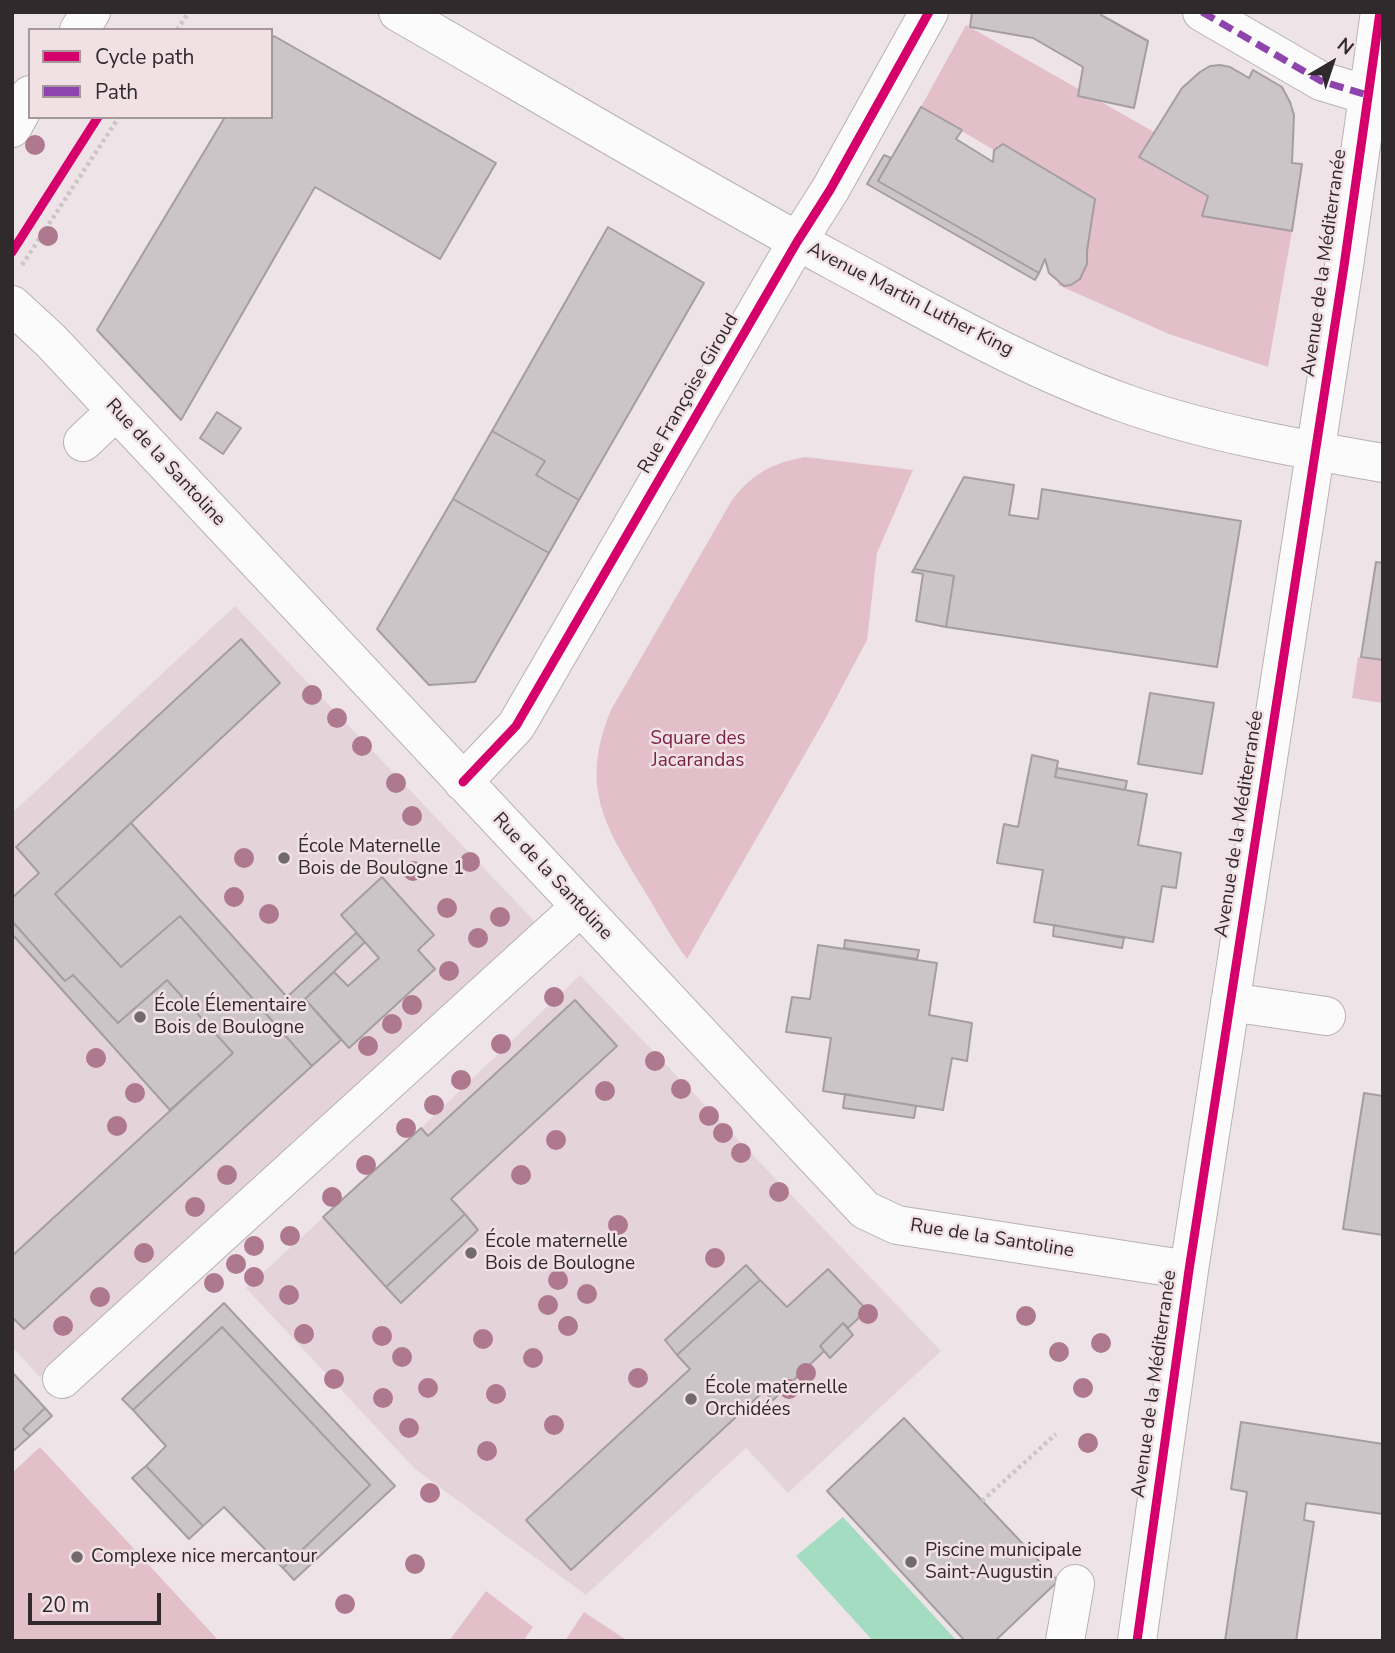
<!DOCTYPE html>
<html>
<head>
<meta charset="utf-8">
<style>
	body { margin:0 }
	#map { position:relative; width:1395px; height:1653px; overflow:hidden; background:#eee4e7; font-family:"Nunito Sans",sans-serif }
	canvas { display:block }
	.frame { position:absolute; inset:0; border:14px solid #302a2c; pointer-events:none }
	.legend { position:absolute; left:28px; top:28px; width:245px; height:91px; box-sizing:border-box; background:#f1e1e5; border:2px solid #a4989b; margin:0; padding:9px 12px; list-style:none; font-size:21px; color:#302a2c }
	.legend li { display:flex; align-items:center; gap:14px; height:35px }
	.legend b { width:35px; border:2px solid #a4989b }
	.north { position:absolute; left:1297px; top:28px; width:70px; height:70px; -webkit-text-stroke:5px #f1e1e5; paint-order:stroke; rotate:39deg; font-size:19px; font-weight:700; line-height:28px; text-align:center; color:#302a2c }
	.north::after { content:''; display:block; margin:auto; width:24px; height:32px; background:#302a2c; clip-path:polygon(50% 0,100% 100%,50% 72%,0 100%) }
	.scale { position:absolute; left:28px; top:1593px; width:133px; height:32px; box-sizing:border-box; border:4px solid #302a2c; border-top:0; padding-left:9px; font-size:21px; line-height:24px; white-space:nowrap; color:#302a2c; -webkit-text-stroke:5px #f1e1e5; paint-order:stroke }
</style>
</head>
<body>
<div id="map">
<canvas width="1395" height="1653"></canvas>
<div class="frame"></div>
<ul class="legend">
<li><b style="height:9px;background:#d6006c"></b>Cycle path</li>
<li><b style="height:9px;background:#8e44ad"></b>Path</li>
</ul>
<div class="north">N</div>
<div class="scale">20 m</div>
</div>
<script>
const g = document.querySelector('canvas').getContext('2d');
g.lineJoin = 'round';
function paint(path, color) { g.fillStyle = color; g.fill(path, 'evenodd'); }
function trace(path, color, width, dash) { g.strokeStyle = color; g.lineWidth = width; g.lineCap = dash ? 'butt' : 'round'; g.setLineDash(dash || []); g.stroke(path); }
function write(font, color, halo, rows, align = 'center') {
  g.font = font + ' "Nunito Sans",sans-serif'; g.lineWidth = 5; g.setLineDash([]); g.textBaseline = 'middle'; g.strokeStyle = halo; g.fillStyle = color; for (const [text, x, y, turn = 0] of rows) {
    g.save(); g.translate(x, y); g.rotate((+turn || 0) * Math.PI / 180); g.textAlign = isNaN(turn) ? turn : align; if (halo) g.strokeText(text, 0, 0); g.fillText(text, 0, 0); g.restore();
  }
}
const built = new Path2D(`
	M 235,606 L 537,924 L 40,1377 L 12,1347 L 12,813 Z
	M 580,975 L 941,1351 L 788,1493 L 746,1448 L 586,1595 L 415,1469 L 246,1288 L 421,1128 Z`);
const green = new Path2D(`
	M 966,25 L 1154,132 L 1140,157 L 1208,196 L 1203,216 L 1292,231 L 1268,367 L 1169,334 L 1058,285 L 1058,283 C 1079,293 1088,267 1087,251 L 1003,144 L 994,150 L 921,107 Z
	M 805,457 L 913,470 L 877,553 L 867,640 L 824,721 L 687,959 C 671,938 658,913 644,890 C 605,826 579,787 611,710 L 732,500 C 752,474 772,463 805,457 Z
	M 1358,657 L 1383,660 L 1383,703 L 1352,698 Z
	M 40,1447 L 219,1641 L 12,1641 L 12,1473 Z
	M 486,1591 L 533,1627 L 523,1641 L 449,1641 Z
	M 584,1612 L 628,1641 L 565,1641 Z`);
const water = new Path2D(`
	M 843,1517 L 957,1641 L 873,1641 L 796,1556 Z`);
const building = new Path2D(`
	M 972,12 L 1102,12 L 1101,15 L 1148,41 L 1134,108 L 1078,96 L 1083,67 L 1033,38 L 970,27 Z
	M 274,36 L 496,163 L 440,259 L 315,187 L 181,420 L 97,330 L 225,117 L 271,117 L 271,40 Z
	M 1220,65 L 1230,67 L 1249,78 L 1253,70 L 1282,87 L 1290,102 L 1294,115 L 1292,163 L 1302,164 L 1292,231 L 1202,216 L 1208,196 L 1139,157 L 1182,88 L 1200,72 L 1210,66 Z
	M 921,107 L 962,130 L 956,139 L 993,162 L 994,150 L 1003,144 L 1095,199 L 1087,251 L 1087,264 L 1080,279 L 1071,285 L 1064,286 L 1049,273 L 1045,259 L 1039,273 L 878,181 Z
	M 884,155 L 891,158 L 878,181 L 1039,273 L 1035,280 L 867,184 Z
	M 608,227 L 704,283 L 579,500 L 536,475 L 545,461 L 492,431 Z
	M 217,412 L 241,428 L 223,454 L 200,438 Z
	M 492,431 L 545,461 L 536,475 L 579,500 L 549,553 L 453,499 Z
	M 964,477 L 1014,485 L 1009,515 L 1038,519 L 1042,489 L 1241,521 L 1217,667 L 946,627 L 954,576 L 914,569 Z
	M 453,499 L 549,553 L 475,682 L 429,685 L 377,629 Z
	M 1376,562 L 1383,563 L 1383,660 L 1361,657 Z
	M 914,569 L 954,576 L 946,627 L 916,621 L 923,574 L 912,572 Z
	M 241,639 L 280,683 L 55,894 L 121,967 L 180,916 L 312,1066 L 24,1329 L 12,1317 L 12,1256 L 233,1053 L 167,980 L 118,1023 L 73,975 L 65,981 L 12,921 L 12,898 L 39,873 L 16,847 Z
	M 1150,693 L 1214,703 L 1202,774 L 1138,764 Z
	M 1032,755 L 1058,761 L 1055,777 L 1147,794 L 1138,845 L 1181,853 L 1176,888 L 1162,886 L 1153,942 L 1034,922 L 1043,870 L 997,863 L 1004,824 L 1018,827 Z
	M 1057,768 L 1127,781 L 1125,790 L 1055,777 Z
	M 131,823 L 287,997 L 356,933 L 365,942 L 305,999 L 341,1040 L 312,1066 L 180,916 L 121,967 L 55,894 Z
	M 382,877 L 434,935 L 418,950 L 435,969 L 349,1048 L 305,999 L 334,972 L 348,986 L 379,958 L 341,915 Z
	M 12,921 L 65,981 L 73,975 L 118,1023 L 167,980 L 233,1053 L 170,1110 L 12,934 Z
	M 1054,925 L 1124,938 L 1122,948 L 1053,936 Z
	M 845,940 L 919,950 L 917,959 L 844,948 Z
	M 818,945 L 937,963 L 929,1015 L 972,1023 L 967,1061 L 952,1058 L 943,1110 L 823,1091 L 831,1038 L 786,1032 L 792,997 L 810,999 Z
	M 575,1000 L 617,1046 L 451,1199 L 465,1214 L 386,1287 L 323,1217 L 421,1128 L 428,1136 Z
	M 1364,1093 L 1383,1096 L 1383,1235 L 1343,1229 Z
	M 845,1094 L 916,1106 L 914,1118 L 843,1108 Z
	M 465,1214 L 478,1230 L 401,1303 L 386,1287 Z
	M 746,1265 L 760,1280 L 677,1355 L 665,1340 Z
	M 828,1269 L 867,1310 L 848,1328 L 843,1323 L 820,1346 L 824,1351 L 773,1400 L 764,1391 L 571,1570 L 526,1520 L 690,1369 L 677,1355 L 760,1280 L 787,1307 Z
	M 224,1303 L 395,1486 L 294,1580 L 283,1568 L 370,1485 L 222,1327 L 133,1410 L 122,1399 Z
	M 843,1323 L 853,1335 L 830,1358 L 820,1346 Z
	M 222,1327 L 370,1485 L 283,1568 L 224,1507 L 203,1526 L 146,1466 L 166,1446 L 133,1410 Z
	M 12,1372 L 45,1408 L 23,1429 L 30,1436 L 12,1452 Z
	M 45,1408 L 52,1416 L 30,1436 L 23,1429 Z
	M 904,1418 L 1058,1581 L 995,1641 L 965,1641 L 827,1491 Z
	M 1241,1422 L 1383,1444 L 1383,1514 L 1306,1503 L 1304,1520 L 1314,1522 L 1296,1641 L 1225,1641 L 1247,1492 L 1231,1489 Z
	M 146,1466 L 203,1526 L 189,1539 L 132,1478 Z`);
const path = new Path2D(`
	M 177,30 L 189,12
	M 22,265 L 119,117
	M 982,1501 L 1056,1434`);
const minor = new Path2D(`
	M 398,12 C 544,96 688,182 836,262 C 931,313 1025,368 1127,404 C 1210,433 1296,448 1383,463
	M 1202,12 L 1321,81 L 1367,95
	M 12,305 L 51,341 L 865,1210 L 897,1225 L 1189,1270
	M 83,442 L 116,411
	M 463,782 L 516,726 L 797,242 L 830,190 L 929,12
	M 1230,1002 L 1326,1016
	M 62,1379 L 580,907
	M 1065,1641 L 1075,1584
	M 1137,1641 L 1189,1270 L 1344,266 L 1380,12`);
const major = new Path2D(`
	M 79,30 L 91,12
	M 12,128 L 30,95`);
const quiet = new Path2D(`
	M 1202,12 L 1321,81 L 1367,95`);
const cycleway = new Path2D(`
	M 12,252 L 98,117
	M 463,782 L 516,726 L 797,242 L 830,190 L 929,12
	M 1137,1641 L 1189,1270 L 1344,266 L 1380,12`);
const trees = [
	[35,145],
	[48,236],
	[312,695],
	[337,718],
	[362,746],
	[396,783],
	[412,816],
	[244,858],
	[470,862],
	[413,871],
	[234,897],
	[447,908],
	[269,914],
	[500,917],
	[478,938],
	[449,971],
	[554,997],
	[412,1005],
	[392,1024],
	[501,1044],
	[368,1046],
	[96,1058],
	[655,1061],
	[461,1080],
	[681,1089],
	[605,1091],
	[135,1093],
	[434,1105],
	[709,1116],
	[117,1126],
	[406,1128],
	[723,1133],
	[556,1140],
	[741,1153],
	[366,1165],
	[227,1175],
	[521,1175],
	[779,1192],
	[332,1197],
	[195,1207],
	[618,1225],
	[290,1236],
	[254,1246],
	[144,1253],
	[715,1258],
	[236,1264],
	[254,1277],
	[558,1280],
	[214,1283],
	[587,1294],
	[289,1295],
	[100,1297],
	[548,1305],
	[868,1314],
	[1026,1316],
	[63,1326],
	[568,1326],
	[304,1334],
	[382,1336],
	[483,1339],
	[1101,1343],
	[1059,1352],
	[402,1357],
	[533,1358],
	[806,1373],
	[638,1378],
	[334,1379],
	[428,1388],
	[1083,1388],
	[789,1389],
	[496,1394],
	[383,1398],
	[554,1425],
	[409,1428],
	[1088,1443],
	[487,1451],
	[430,1493],
	[415,1564],
	[345,1604]
];
const markers = [
	[284,858,7,"#726b6d"],
	[140,1017,7,"#726b6d"],
	[471,1253,7,"#726b6d"],
	[691,1399,7,"#726b6d"],
	[77,1557,7,"#726b6d"],
	[911,1562,7,"#726b6d"]
];
const streetNames = [
	["Avenue de la Méditerranée",1325,263,-82],
	["Avenue Martin Luther King",910,300,27],
	["Rue Françoise Giroud",689,394,-60],
	["Rue de la Santoline",165,463,47],
	["Avenue de la Méditerranée",1240,824,-81],
	["Rue de la Santoline",552,877,47],
	["Rue de la Santoline",992,1239,9],
	["Avenue de la Méditerranée",1155,1384,-82]
];
const parkNames = [
	["Square des",698,739],
	["Jacarandas",698,761]
];
const poiNames = [
	["École Maternelle",298,847],
	["Bois de Boulogne 1",298,869],
	["École Élementaire",154,1006],
	["Bois de Boulogne",154,1028],
	["École maternelle",485,1242],
	["Bois de Boulogne",485,1264],
	["École maternelle",705,1388],
	["Orchidées",705,1410],
	["Piscine municipale",925,1551],
	["Saint-Augustin",925,1573],
	["Complexe nice mercantour",91,1557]
];
paint(built, '#e4d4d9');
paint(green, '#e3bfca');
paint(water, '#a4dcc2');
paint(building, '#ccc5c8');
trace(building, '#a59ea1', 2);
trace(minor, '#b8b1b3', 40);
trace(major, '#b8b1b3', 40);
trace(path, '#cac7c7', 4.5, [3.5, 3.5]);
trace(minor, '#fcfbfb', 38);
trace(major, '#fcfbfb', 38);
trace(quiet, '#8e44ad', 7, [14, 7]);
trace(cycleway, '#d6006c', 9);
g.fillStyle = '#ae788e';
for (const [x, y] of trees) { g.beginPath(); g.arc(x, y, 10, 0, 2 * Math.PI); g.fill(); }
for (const [x, y, r, color] of markers) { const dot = new Path2D(); dot.arc(x, y, r, 0, 2 * Math.PI); g.fillStyle = color; g.fill(dot); trace(dot, '#f1e1e5', 2.5); }
write('19px', '#302a2c', '#f1e1e5', streetNames);
write('19px', '#7a1f46', '#f1e1e5', parkNames);
write('19px', '#302a2c', '#f1e1e5', poiNames, 'left');
</script>
</body>
</html>
